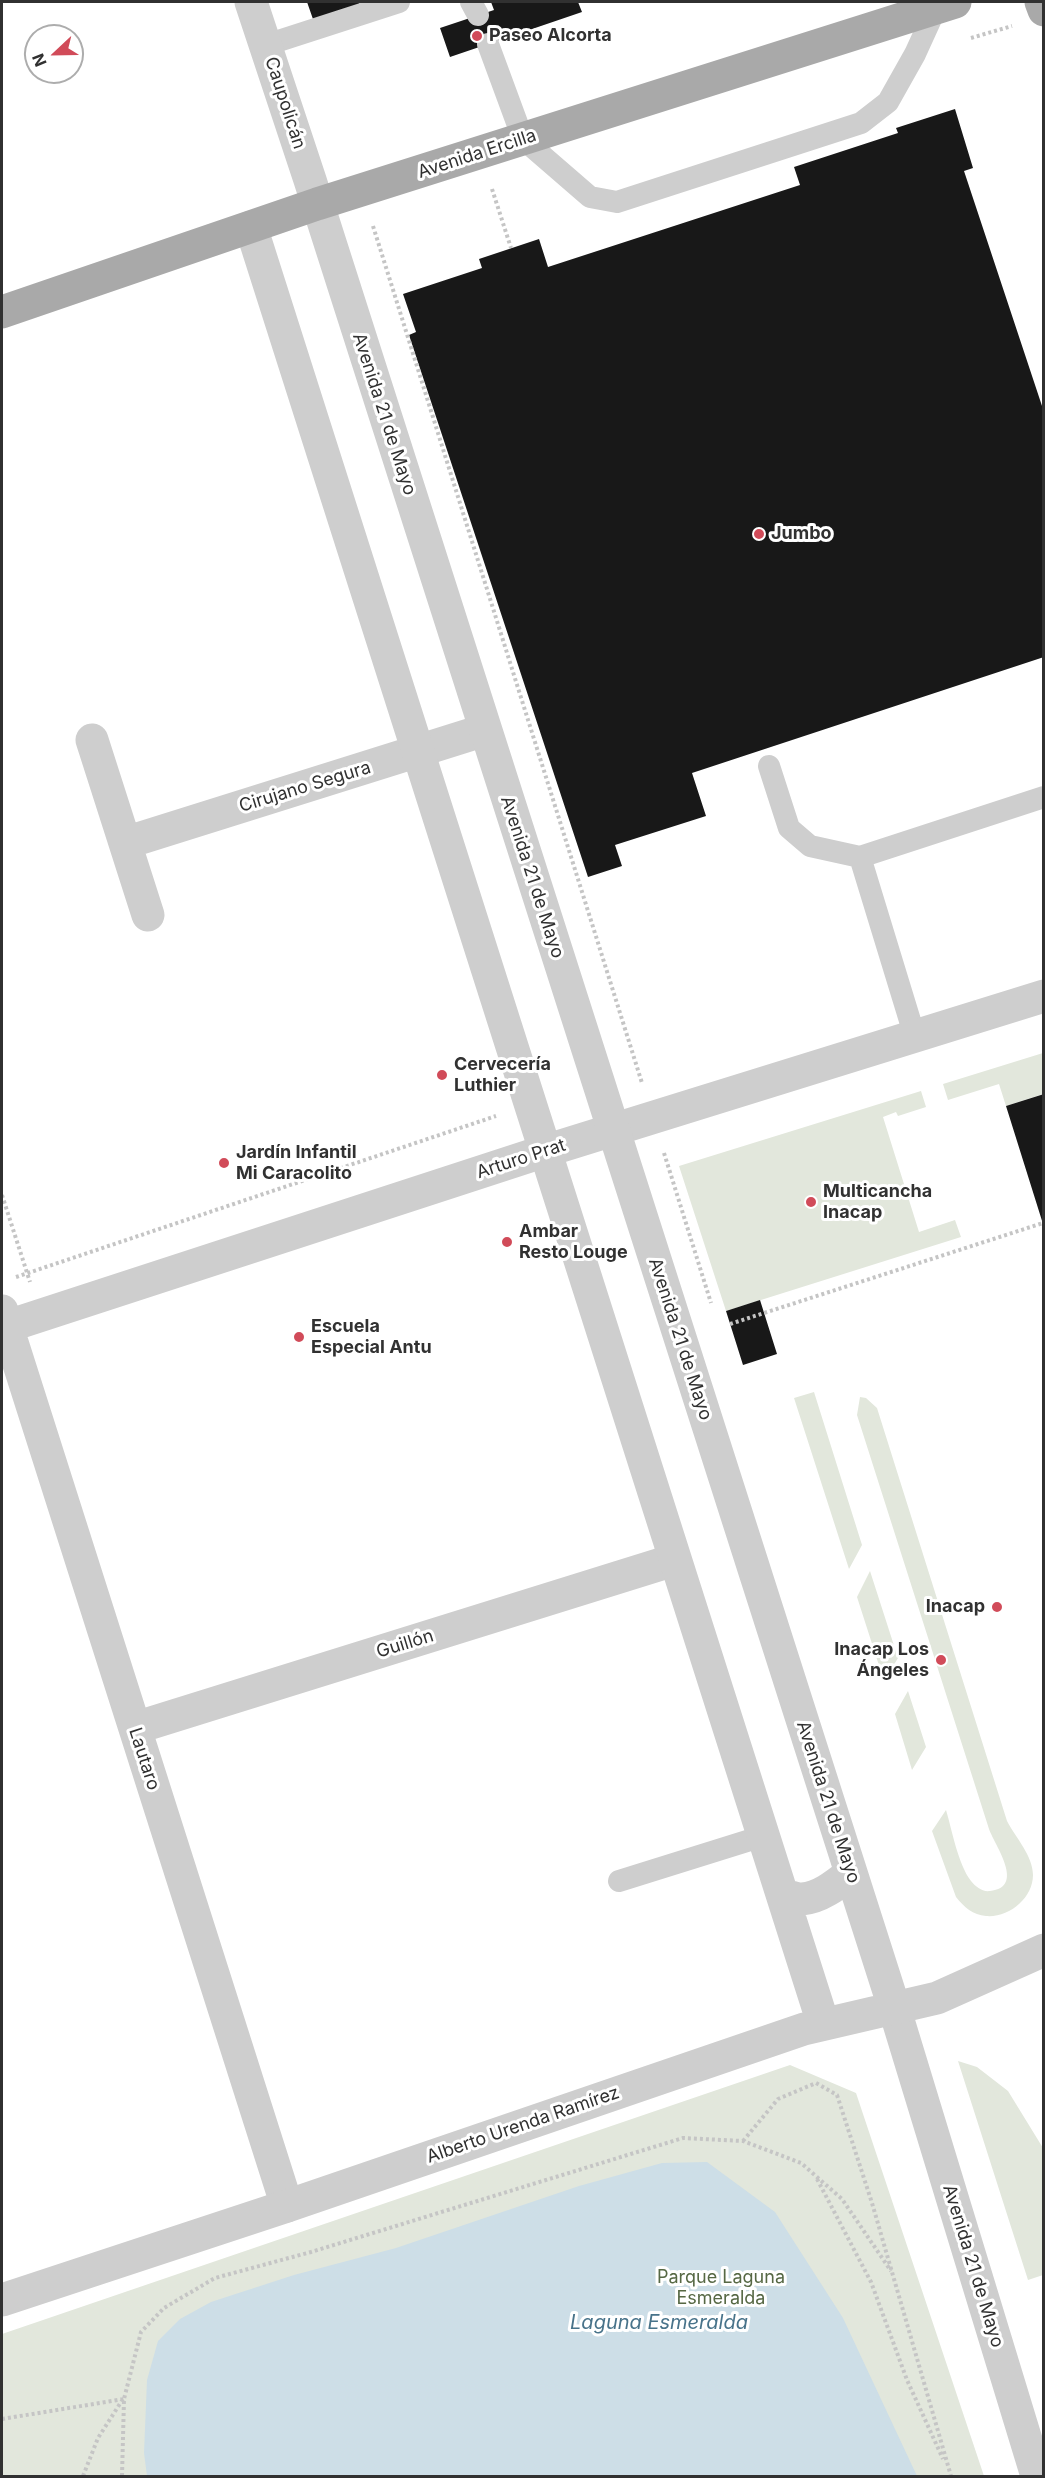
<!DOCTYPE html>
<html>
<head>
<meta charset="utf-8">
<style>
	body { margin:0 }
	#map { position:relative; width:1045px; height:2478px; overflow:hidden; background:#fff; font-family:Inter,sans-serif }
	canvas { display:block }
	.frame { position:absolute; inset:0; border:3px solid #313131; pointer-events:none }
	.north { position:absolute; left:24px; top:24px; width:60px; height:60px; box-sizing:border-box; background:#fff; border:2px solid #adadad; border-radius:50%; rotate:248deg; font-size:16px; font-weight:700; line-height:24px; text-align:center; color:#313131 }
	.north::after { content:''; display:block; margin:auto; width:21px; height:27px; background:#d14b59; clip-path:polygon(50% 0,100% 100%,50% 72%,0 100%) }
</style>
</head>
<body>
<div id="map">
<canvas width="1045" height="2478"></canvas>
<div class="frame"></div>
<div class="north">N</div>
</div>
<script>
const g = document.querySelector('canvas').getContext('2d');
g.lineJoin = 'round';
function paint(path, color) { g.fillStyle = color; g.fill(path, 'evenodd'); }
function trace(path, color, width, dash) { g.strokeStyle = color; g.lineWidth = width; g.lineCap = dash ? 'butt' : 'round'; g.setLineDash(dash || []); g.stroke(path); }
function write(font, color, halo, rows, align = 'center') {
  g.font = font + ' Inter,sans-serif'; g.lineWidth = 6; g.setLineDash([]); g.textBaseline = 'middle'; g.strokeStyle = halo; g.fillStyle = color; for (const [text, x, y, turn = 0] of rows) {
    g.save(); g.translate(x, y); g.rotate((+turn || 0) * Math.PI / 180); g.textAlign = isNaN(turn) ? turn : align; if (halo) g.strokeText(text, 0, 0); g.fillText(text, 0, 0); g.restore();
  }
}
const green = new Path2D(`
	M 1043,1053 L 1043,1094 L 1006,1106 L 999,1084 L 948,1100 L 943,1084 Z
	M 921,1091 L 926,1107 L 898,1116 L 896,1112 L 883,1117 L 919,1232 L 955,1220 L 961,1237 L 726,1311 L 679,1166 Z
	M 814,1392 L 862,1545 L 849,1569 L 794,1398 Z
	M 860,1397 L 866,1398 L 877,1408 L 1007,1821 C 1016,1838 1033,1856 1033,1875 C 1033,1898 1009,1918 986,1916 C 973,1915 964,1907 956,1897 L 932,1831 L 946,1810 C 952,1830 958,1864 971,1881 C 976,1887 982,1892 990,1891 C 1026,1887 995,1846 989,1829 L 857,1415 Z
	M 870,1571 L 898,1658 L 884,1681 L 857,1597 Z
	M 908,1691 L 926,1747 L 912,1770 L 895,1714 Z
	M 958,2061 L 977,2067 L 1008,2091 L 1043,2148 L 1043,2275 L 1028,2280 Z
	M 790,2065 L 856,2093 L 984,2476 L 2,2476 L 2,2334 Z`);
const water = new Path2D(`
	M 707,2162 L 775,2212 L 843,2318 L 917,2476 L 147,2476 L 144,2453 L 147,2380 L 158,2341 L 180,2319 L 211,2302 L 294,2275 L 396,2248 L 579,2186 L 662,2163 Z`);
const building = new Path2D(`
	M 307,2 L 359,2 L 360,6 L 314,22 Z
	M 491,2 L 578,2 L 582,12 L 450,57 L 440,28 L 494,10 Z
	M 955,109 L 973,168 L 964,171 L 1044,412 L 1044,657 L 692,773 L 706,816 L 615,845 L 622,866 L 588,877 L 409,335 L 416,332 L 403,294 L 482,268 L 479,259 L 539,239 L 548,267 L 800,185 L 794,167 L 898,133 L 896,128 Z
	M 1044,1094 L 1044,1224 L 1043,1224 L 1006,1106 Z
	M 760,1300 L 777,1354 L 743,1365 L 726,1311 Z`);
const path = new Path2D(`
	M 971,38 L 1012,26
	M 492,189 L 511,248
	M 373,226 L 642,1083
	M 664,1153 L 711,1303
	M 2,1195 L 30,1282
	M 16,1277 L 496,1116
	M 730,1324 L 1043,1223
	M 743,2141 L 778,2099 L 816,2083 L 837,2095 L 872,2203 L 951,2476
	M 817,2179 L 871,2282 L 907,2380 L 943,2459
	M 2,2419 L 124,2399
	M 83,2476 L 98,2438 L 123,2399
	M 122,2476 L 124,2399 L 141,2332 L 164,2308 L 215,2278 L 311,2252 L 683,2138 L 743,2141 L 801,2163 L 842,2199 L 891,2271`);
const service = new Path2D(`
	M 471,2 L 478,15
	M 488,44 L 523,139 L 590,197 L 617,202 L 861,123 L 888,102 L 915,54 L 936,8
	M 266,45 L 399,2
	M 769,766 L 789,828 L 810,846 L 860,857
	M 915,1037 L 860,857 L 1044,797
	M 619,1881 L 763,1836`);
const minor = new Path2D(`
	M 92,740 L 148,915
	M 125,843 L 485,730
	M 2,1311 L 287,2206
	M 2,1328 L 545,1151 L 1044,996
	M 135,1728 L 674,1560
	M 894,2007 L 1037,2476`);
const tertiary = new Path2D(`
	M 251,2 L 310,180 L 894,2007
	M 251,227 L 823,2023
	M 782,1894 C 788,1896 796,1899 802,1899 C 820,1898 837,1884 851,1873
	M 2,2300 L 287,2206 L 804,2029 L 937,1998 L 1044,1950`);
const primary = new Path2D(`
	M 1041,2 L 1044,10
	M 2,312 L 317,204 L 955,2`);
const markers = [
	[477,36,6,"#d14b59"],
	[759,534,6,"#d14b59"],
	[442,1075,6,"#d14b59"],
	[224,1163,6,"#d14b59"],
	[811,1202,6,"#d14b59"],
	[507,1242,6,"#d14b59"],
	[299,1337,6,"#d14b59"],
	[997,1607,6,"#d14b59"],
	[941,1660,6,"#d14b59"]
];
const poiNames = [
	["Paseo Alcorta",489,36],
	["Jumbo",771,534],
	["Cervecería",454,1065],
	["Luthier",454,1086],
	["Jardín Infantil",236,1153],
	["Mi Caracolito",236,1174],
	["Multicancha",823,1192],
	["Inacap",823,1213],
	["Ambar",519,1232],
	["Resto Louge",519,1253],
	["Escuela",311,1327],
	["Especial Antu",311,1348],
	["Inacap",985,1607,"right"],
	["Inacap Los",929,1650,"right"],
	["Ángeles",929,1671,"right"]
];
const streetNames = [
	["Caupolicán",285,103,72],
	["Avenida Ercilla",477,154,-18],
	["Avenida 21 de Mayo",384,414,72],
	["Cirujano Segura",305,787,-17],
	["Avenida 21 de Mayo",532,877,72],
	["Arturo Prat",521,1159,-18],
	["Avenida 21 de Mayo",680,1339,72],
	["Guillón",405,1644,-17],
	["Lautaro",144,1759,72],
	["Avenida 21 de Mayo",828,1802,72],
	["Alberto Urenda Ramírez",523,2125,-19],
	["Avenida 21 de Mayo",973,2266,73]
];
const parkNames = [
	["Parque Laguna",721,2278],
	["Esmeralda",721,2299]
];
const waterNames = [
	["Laguna Esmeralda",659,2323]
];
paint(green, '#e2e7dc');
paint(water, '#cddee7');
paint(building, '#181818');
trace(path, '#c5c5c5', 4, [3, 3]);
trace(service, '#cecece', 22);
trace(minor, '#cecece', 33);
trace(tertiary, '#cecece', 33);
trace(primary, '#a9a9a9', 33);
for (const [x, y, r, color] of markers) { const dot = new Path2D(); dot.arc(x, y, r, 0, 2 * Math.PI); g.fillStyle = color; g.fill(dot); trace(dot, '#fff', 2); }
write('bold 18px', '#313131', '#fff', poiNames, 'left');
write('18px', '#313131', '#fff', streetNames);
write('18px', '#566844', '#fff', parkNames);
write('italic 20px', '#48738a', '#fff', waterNames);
</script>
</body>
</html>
